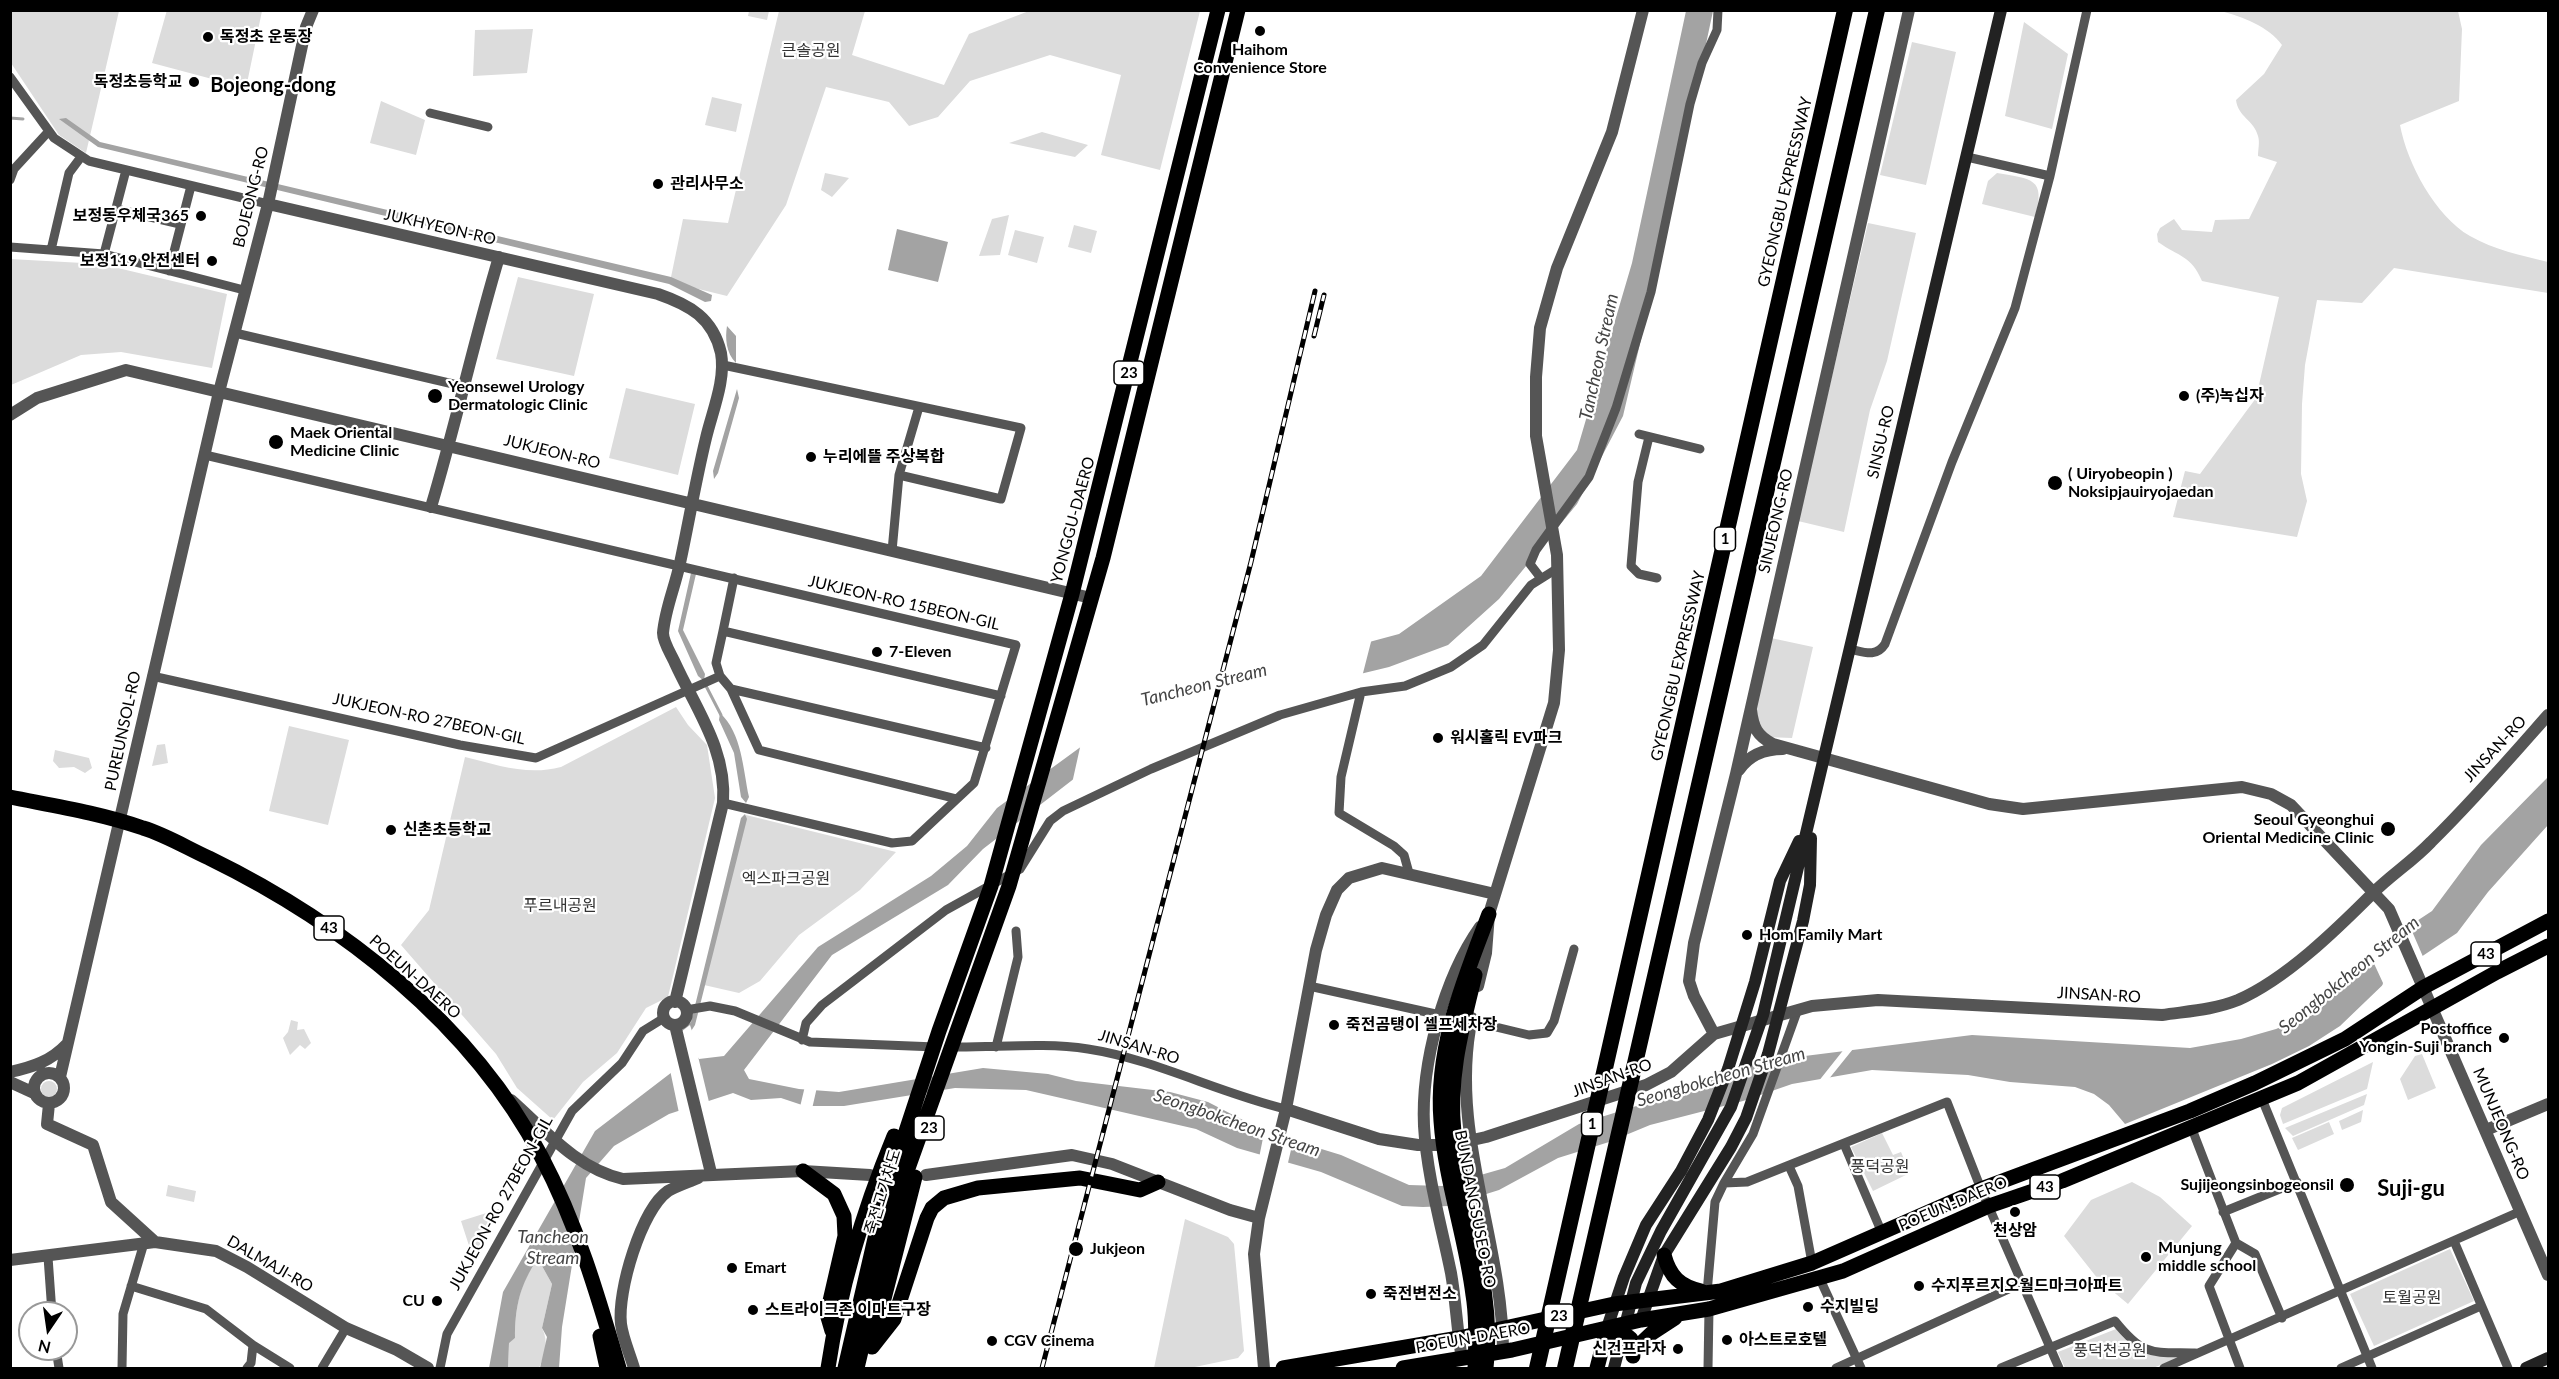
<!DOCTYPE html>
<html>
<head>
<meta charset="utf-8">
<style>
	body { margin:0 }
	#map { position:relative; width:2559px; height:1379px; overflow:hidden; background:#fff; font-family:Lato,sans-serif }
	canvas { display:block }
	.frame { position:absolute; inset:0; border:12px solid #000; pointer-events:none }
	.north { position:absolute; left:18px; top:1301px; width:60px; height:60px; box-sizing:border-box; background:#fff; border:2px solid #999; border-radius:50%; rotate:193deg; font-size:16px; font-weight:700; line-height:24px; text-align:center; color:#000 }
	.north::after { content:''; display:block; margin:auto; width:21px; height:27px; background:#000; clip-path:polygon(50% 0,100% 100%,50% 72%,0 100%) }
</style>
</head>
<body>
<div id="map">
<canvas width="2559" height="1379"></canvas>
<div class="frame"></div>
<div class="north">N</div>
</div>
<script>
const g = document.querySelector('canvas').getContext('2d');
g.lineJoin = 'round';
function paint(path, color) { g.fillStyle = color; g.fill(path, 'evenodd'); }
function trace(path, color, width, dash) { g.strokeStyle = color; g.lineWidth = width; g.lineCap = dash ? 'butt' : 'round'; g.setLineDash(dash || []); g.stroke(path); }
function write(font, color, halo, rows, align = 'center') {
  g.font = font + ' Lato,"Noto Sans KR",sans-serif'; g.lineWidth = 4.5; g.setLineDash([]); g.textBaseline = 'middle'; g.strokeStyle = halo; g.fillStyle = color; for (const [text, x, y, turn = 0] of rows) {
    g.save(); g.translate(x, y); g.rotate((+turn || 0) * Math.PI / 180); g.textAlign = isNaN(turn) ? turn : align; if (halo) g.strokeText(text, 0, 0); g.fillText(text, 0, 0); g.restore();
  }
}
const green = new Path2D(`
	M 167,10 L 262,11 L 246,88 L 152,63 Z
	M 10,11 L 119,11 L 86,153 L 59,135 L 11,63 Z
	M 749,11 L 749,10 L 769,11 L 767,20 L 748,16 Z
	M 779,11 L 865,11 L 852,55 L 944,85 L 969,34 L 1029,11 L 1200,11 L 1160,170 L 1101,155 L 1121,75 L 1050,55 L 970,81 L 938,117 L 909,126 L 889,102 L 826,87 L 786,205 L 727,296 L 670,282 L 683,219 L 728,223 Z
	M 2221,11 L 2458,11 L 2462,29 L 2459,101 L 2400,125 C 2407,163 2435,216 2470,236 C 2494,250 2521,255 2548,262 L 2548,293 L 2394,268 L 2362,303 L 2317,300 L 2305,365 L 2302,404 L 2301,474 L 2307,501 L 2297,537 L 2173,517 L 2185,471 L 2200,474 L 2256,398 L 2279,297 L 2202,281 C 2191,255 2179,257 2158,242 L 2157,234 L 2160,228 L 2174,219 L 2182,230 L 2212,232 L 2215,220 L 2249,219 L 2277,162 L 2258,156 C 2258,150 2260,142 2258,136 C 2254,120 2238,117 2236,100 L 2264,74 L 2282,45 C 2268,26 2243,17 2221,11 Z
	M 2024,22 L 2068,54 L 2052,129 L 2005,116 Z
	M 533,29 L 527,73 L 473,76 L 475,30 Z
	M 1912,42 L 1956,52 L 1926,185 L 1880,175 Z
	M 712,97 L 742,104 L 736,132 L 705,125 Z
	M 381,101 L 425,120 L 416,155 L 370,143 Z
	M 1042,132 L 1088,145 L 1075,157 L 1009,143 Z
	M 825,173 L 849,178 L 832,197 L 821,190 Z
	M 1997,173 C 2032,179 2046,178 2035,217 L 1982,204 L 1988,181 Z
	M 1009,215 L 1000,255 L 979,256 L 992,219 Z
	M 1868,223 L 1916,233 L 1887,361 L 1870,410 L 1844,532 L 1798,521 Z
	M 1074,225 L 1097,231 L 1091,253 L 1068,247 Z
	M 1015,230 L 1044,237 L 1037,263 L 1008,255 Z
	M 10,259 L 101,264 L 227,294 L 212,368 L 121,352 L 81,355 L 11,385 Z
	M 518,277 L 594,294 L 574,376 L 496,359 Z
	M 626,388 L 695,404 L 678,475 L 609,458 Z
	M 1771,638 L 1813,647 L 1792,738 L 1766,737 L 1754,712 Z
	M 676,707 L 688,725 L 707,745 L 715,798 L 668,997 L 646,1008 L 617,1053 L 583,1082 L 553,1120 L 517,1088 L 496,1054 L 401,945 L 429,910 L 465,757 C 498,765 527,776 561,767 Z
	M 289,726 L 349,740 L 328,825 L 269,811 Z
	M 165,744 L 168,763 L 152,766 L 157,745 Z
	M 55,750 L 89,758 L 92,768 L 85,773 L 74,767 L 59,768 L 53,761 Z
	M 746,815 L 896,852 L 860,890 L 799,935 L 760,981 L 739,993 L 704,985 Z
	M 291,1020 L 298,1022 L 297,1030 L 304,1029 L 311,1043 L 305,1049 L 300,1045 L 290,1055 L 283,1038 L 288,1032 Z
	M 2422,1054 L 2436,1088 L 2408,1100 L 2400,1079 L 2415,1056 Z
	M 2373,1062 L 2367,1089 L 2283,1124 L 2280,1115 L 2282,1108 Z
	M41 1089a8 8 0 1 1 16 0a8 8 0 1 1-16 0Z
	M 2367,1094 L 2364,1105 L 2293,1136 L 2285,1128 Z
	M 2363,1110 L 2361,1122 L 2342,1130 L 2339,1121 Z
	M 2329,1122 L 2334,1134 L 2298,1150 L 2292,1138 Z
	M 1882,1133 L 1893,1155 L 1901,1152 L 1910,1173 L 1873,1191 L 1851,1147 Z
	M 2132,1182 L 2160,1197 L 2192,1226 L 2128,1304 L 2098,1279 L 2064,1236 L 2091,1200 Z
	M 168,1185 L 196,1191 L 194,1202 L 166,1196 Z
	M 499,1209 L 500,1214 L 489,1229 L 477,1257 L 473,1258 L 461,1221 Z
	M 1185,1219 L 1228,1237 L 1234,1244 L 1244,1351 L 1238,1358 L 1190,1368 L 1154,1368 Z
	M 2450,1249 L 2474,1301 L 2374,1346 L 2350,1294 Z
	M 533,1264 L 542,1266 L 552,1284 L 542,1328 C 549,1342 545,1355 539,1368 L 508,1368 L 509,1342 L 515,1338 C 515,1309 519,1289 533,1264 Z
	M 2116,1329 C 2139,1357 2148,1356 2183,1356 L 2153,1368 L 2065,1368 L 2058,1352 Z`);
const water = new Path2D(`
	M 1686,11 L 1713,11 L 1663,246 L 1623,416 L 1577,504 L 1499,599 L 1448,645 L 1389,667 L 1141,727 L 983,849 L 948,885 L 832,955 L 744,1070 L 749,1079 L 799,1089 L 839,1092 L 983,1068 L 1048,1074 L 1076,1081 L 1170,1092 L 1208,1102 L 1266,1132 L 1341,1155 L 1409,1185 L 1442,1186 L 1505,1168 L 1579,1124 L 1665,1097 L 1718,1072 L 1757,1062 L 1972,1035 L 2190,1048 L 2241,1039 L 2276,1029 L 2300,1019 L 2322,1005 L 2359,974 L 2391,938 L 2432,911 L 2481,845 L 2548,777 L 2548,825 L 2488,892 L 2457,933 L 2391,977 L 2340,1026 L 2309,1046 L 2272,1064 L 2125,1124 L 2109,1105 L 2094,1094 L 2075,1087 L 2010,1082 L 1968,1075 L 1872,1070 L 1792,1084 L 1743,1101 L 1650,1125 L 1609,1142 L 1558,1158 L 1499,1190 L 1448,1206 L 1423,1207 L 1402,1206 L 1321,1172 L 1237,1148 L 1196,1129 L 1026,1090 L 955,1088 L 844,1106 L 805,1106 L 781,1098 L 751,1100 L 733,1093 L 669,1114 L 614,1146 L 586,1178 L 562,1327 L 559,1368 L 540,1368 L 547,1337 L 542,1328 L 552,1284 L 542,1266 L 534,1264 C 519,1289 515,1309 515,1338 L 509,1343 L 508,1368 L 489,1368 L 503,1292 L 595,1131 L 676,1069 L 672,1038 L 691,1022 L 741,818 L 745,814 L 747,819 L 695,1025 L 686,1039 L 699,1059 L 724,1056 L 818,947 L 931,876 L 967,846 L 997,808 L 1119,719 L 1306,659 L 1399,634 L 1481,576 L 1577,450 L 1632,263 Z
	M 66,118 L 100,142 L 671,277 L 712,295 L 711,301 L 705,302 L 669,284 L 98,147 L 59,119 Z
	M 897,229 L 948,242 L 938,282 L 888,270 Z
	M 727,326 L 736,336 L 736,363 C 726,353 725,338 727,326 Z
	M 737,389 L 739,398 L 718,473 L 714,479 L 713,471 Z
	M 691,573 L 696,574 L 683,630 L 705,674 L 704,681 L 698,676 L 678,631 Z
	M 720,713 C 742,733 743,769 749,797 L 746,803 L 741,797 L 734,753 L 719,720 Z`);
const pier = new Path2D(`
	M 1372,638 L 1362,677 L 1143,730 L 1071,788 L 1081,743 L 1118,717 L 1305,656 Z
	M 2408,922 L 2424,959 L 2393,979 L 2381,991 L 2383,983 L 2371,957 L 2389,936 Z
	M 690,1025 L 693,1034 L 689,1039 L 696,1048 L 709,1102 L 679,1113 L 670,1070 L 669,1041 Z
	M 1845,1048 L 1853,1049 L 1828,1080 L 1818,1082 Z
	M 805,1086 L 817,1087 L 812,1109 L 800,1107 Z
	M 1265,1128 L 1294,1137 L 1287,1167 L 1259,1158 Z`);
const stream = new Path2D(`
	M 10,118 L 23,119
	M 705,684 L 721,715`);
const minor = new Path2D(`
	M 10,77 L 54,138 L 89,161 L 268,204
	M 430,113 L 488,127
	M 2050,176 L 2087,10
	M 10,180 L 14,169 L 49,131
	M 116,209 L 180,224
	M 10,247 L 104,254 L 244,290
	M 51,250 L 69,173 L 81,157
	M 104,254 L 126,170
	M 169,271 L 191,186
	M 235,333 L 466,387
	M 723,365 L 1021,428 L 1001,499 L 899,475
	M 1639,434 L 1700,449
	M 1649,437 L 1638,482 L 1631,566 L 1639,574 L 1657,578
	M 205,455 L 1016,645 L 974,783 L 912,841 L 892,843 L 723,803
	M 892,551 L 899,475 L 919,407
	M 1540,577 L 1530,564 L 1536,550 L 1589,477 L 1616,408 L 1651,292 L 1690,104 L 1702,63 L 1717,30 L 1718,10
	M 723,631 L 734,578
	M 1850,649 C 1864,652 1876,658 1885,644 L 1952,462 L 2015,308 L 2050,176 L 1967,157
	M 152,676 L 460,745 L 536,758 L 720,676 L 731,689 L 986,748
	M 720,676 L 716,663 L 723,631 L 1001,696
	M 731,689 L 759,750 L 957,799
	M 1361,692 L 1341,777 L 1339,813 L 1394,846 L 1404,855 L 1409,873
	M 1309,986 L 1440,1015
	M 686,1010 L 710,1006 L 735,1011 L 810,1042 L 936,1047
	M 1471,1021 L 1529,1035 L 1547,1033 L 1554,1021 L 1574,949
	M 802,1040 L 806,1023 L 822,1005 L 946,910 L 1020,869 L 1050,821 L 1063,811 L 1151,769 L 1280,715 L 1361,692 L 1405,686 L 1451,667 L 1483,645 L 1531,585 L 1558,568
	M 949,1047 C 995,1048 1042,1042 1088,1049 C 1154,1059 1219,1093 1286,1109
	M 996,1047 L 1018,957 L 1016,931
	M 2262,1099 L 2372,1368
	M 2192,1129 L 2236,1243 L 2209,1286 L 2240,1368
	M 1844,1144 L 1882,1233
	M 1789,1166 L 1798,1186 L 1812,1263
	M 1724,1183 L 1753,1134 L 1798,1009
	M 2223,1212 L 2297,1182
	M 2454,1241 L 2508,1368
	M 2236,1243 L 2255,1254 L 2282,1318
	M 48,1257 L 52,1313
	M 1819,1277 L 1861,1368
	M 131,1286 L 206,1309 L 253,1345 L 251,1363 L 247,1368
	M 1707,1293 L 1715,1202 L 1724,1183 L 1747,1182 L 1947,1102 L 1981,1189 L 2059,1368
	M 253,1345 L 290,1368
	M 56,1349 L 59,1368
	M 122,1368 L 123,1314 L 144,1243
	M 322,1368 L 346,1328
	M 440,1368 L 447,1334 L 572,1111 L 622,1063 L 643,1031 L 664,1018
	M 1708,1368 L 1709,1309
	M 1836,1368 L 2022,1283
	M 2001,1368 L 2115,1321 C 2144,1357 2151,1352 2195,1353
	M 2164,1368 L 2521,1211
	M 2341,1368 L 2481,1306`);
const tertiary = new Path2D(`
	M 268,204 L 658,294 C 690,305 713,318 721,353 C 726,380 712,412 706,438 C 696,479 689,521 680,563 C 675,587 665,609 663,633 C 663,642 671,654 675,663 C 696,709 727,750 723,803 L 675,1002
	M 10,415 L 37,398 L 126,370 L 1091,598
	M 431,507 C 456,424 474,340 499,257
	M 1751,710 C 1753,727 1757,736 1773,744 L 1989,804 L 2023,809 L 2242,787 L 2271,794 L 2291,805 L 2389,909 L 2548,1275
	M 1739,770 C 1749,755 1764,749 1783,749
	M 1478,986 L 1486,953 L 1489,914 L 1554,703 L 1559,650 L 1557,555 L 1536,436 L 1536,377 L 1540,328 L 1557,268 L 1612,132 L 1643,10
	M663 1013a12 12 0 1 1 24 0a12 12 0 1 1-24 0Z
	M 1472,1018 C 1448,1131 1503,1239 1503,1352
	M 675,1025 L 711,1173
	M 1714,1034 L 1694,996 L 1689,981 L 1694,943 L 1736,774 L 1909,10
	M 10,1072 C 33,1067 51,1061 67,1044
	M34 1088a15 15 0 1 1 30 0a15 15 0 1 1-30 0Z
	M 60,1077 L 219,392 L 268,204 L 306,27 L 313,10
	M 10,1082 L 34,1093
	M 511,1100 C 546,1131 576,1168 623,1179 L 803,1171 L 870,1175
	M 49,1104 L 47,1124 L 93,1145 L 111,1202 L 155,1242
	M 1286,1109 L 1379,1139 L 1418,1145 L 1450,1145 L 1486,1137 L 1646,1085 L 1671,1072 L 1714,1034 L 1812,1006 L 1878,1000 L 2162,1015 C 2189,1011 2213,1010 2238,1000 C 2286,979 2336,930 2373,893 C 2391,875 2413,861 2431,842 C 2472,802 2510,758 2548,715
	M 2486,1130 L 2548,1104
	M 926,1175 L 1072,1155 L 1112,1164 L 1230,1210 L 1259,1218
	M 10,1260 L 155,1242 L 216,1251 L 247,1267 L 346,1328 L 397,1350 L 428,1368
	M 1462,1359 C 1457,1331 1456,1301 1451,1273 C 1441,1224 1427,1176 1424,1126 C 1421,1063 1444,978 1480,927
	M 634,1368 C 630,1354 623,1339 621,1324 C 617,1292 641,1210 668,1191 C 677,1186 689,1182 698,1178
	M 1264,1368 L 1254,1254 L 1259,1218 L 1286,1109 L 1316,950 L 1326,915 L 1337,890 L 1349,878 L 1382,868 L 1495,894`);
const secondary = new Path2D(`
	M 1641,1320 L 1664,1255 L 1731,1147 L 1746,1118 L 1768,1054 L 1803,921 L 1810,885 L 1811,838
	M 1607,1328 L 1624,1277 L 1646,1225 L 1681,1171 L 1708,1120 L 1728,1069 L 1755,982 L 1780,881 L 1799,841
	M 1614,1368 L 1636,1283 L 1661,1231 L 1731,1107 L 1763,1015 L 2001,10
	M 2526,1368 L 2548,1358`);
const primary = new Path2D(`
	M 803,1171 L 834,1194 L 844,1216 L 845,1236 L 827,1314 L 832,1331
	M 1664,1255 C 1670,1277 1680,1286 1701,1291
	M 873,1342 L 915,1177
	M 1603,1346 L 1615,1335 L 1625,1334 L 1631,1339 L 1633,1356
	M 872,1347 L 894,1319 L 927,1218 L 932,1208 L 944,1198 L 978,1188 L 1080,1178 L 1140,1190 L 1158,1182
	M 1635,1349 L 1652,1333 L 1675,1318
	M 828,1368 C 840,1288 863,1211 894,1136
	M 845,1368 L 885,1195 L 939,1031 L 991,886 L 1072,594 L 1218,10
	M 857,1368 L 897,1199 L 1009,886 L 1103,558 L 1238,10
	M 1283,1368 L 1459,1338 L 1614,1304 L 1721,1291 L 1812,1263 L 1981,1189 L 2190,1111 L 2255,1083 L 2345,1039 L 2424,987 L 2548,921
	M 1403,1368 L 1512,1350 L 1641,1320 L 1709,1309 L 1843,1271 L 1989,1206 L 2062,1181 L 2298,1083 L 2497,972 L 2548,946
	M 1597,1368 L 1605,1337`);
const trunk = new Path2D(`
	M 10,797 C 55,806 100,813 143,828 C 166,835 187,848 209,858 C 342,923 471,1023 541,1156 C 577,1224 598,1296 619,1368
	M 1475,975 C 1462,1028 1448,1078 1454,1133 C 1462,1212 1496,1288 1486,1368
	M 600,1336 L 607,1368
	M 1475,1368 C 1476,1345 1477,1318 1473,1295 C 1466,1237 1445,1180 1441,1121 C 1435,1048 1464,980 1489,914`);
const motorway = new Path2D(`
	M 1537,1368 L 1845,10
	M 1565,1368 L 1877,10`);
const rail = new Path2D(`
	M 1314,336 L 1324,295
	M 1042,1368 L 1251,562 L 1315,291`);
const markers = [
	[1260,31,6,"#000"],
	[208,37,6,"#000"],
	[194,82,6,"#000"],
	[658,184,6,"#000"],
	[201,216,6,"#000"],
	[212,261,6,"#000"],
	[435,396,8,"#000"],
	[2184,396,6,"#000"],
	[276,442,8,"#000"],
	[811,457,6,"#000"],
	[2055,483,8,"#000"],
	[877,652,6,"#000"],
	[1438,738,6,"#000"],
	[2388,829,8,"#000"],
	[391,830,6,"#000"],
	[1747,935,6,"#000"],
	[1334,1025,6,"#000"],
	[2504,1038,6,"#000"],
	[2347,1185,8,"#000"],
	[2015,1212,6,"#000"],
	[1076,1249,8,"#000"],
	[2146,1257,6,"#000"],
	[732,1268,6,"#000"],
	[1919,1286,6,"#000"],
	[1371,1294,6,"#000"],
	[437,1301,6,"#000"],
	[1808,1307,6,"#000"],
	[753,1310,6,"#000"],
	[1727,1340,6,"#000"],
	[992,1341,6,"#000"],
	[1678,1349,6,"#000"]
];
const shields = [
	[1129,373,30],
	[1725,539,21],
	[329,928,30],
	[2486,954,30],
	[1592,1124,21],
	[929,1128,30],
	[2045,1187,30],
	[1559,1316,30]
];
const shieldNames = [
	["23",1129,373],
	["1",1725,539],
	["43",329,928],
	["43",2486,954],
	["1",1592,1124],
	["23",929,1128],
	["43",2045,1187],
	["23",1559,1316]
];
const poiNames = [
	["독정초 운동장",220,37],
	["Haihom",1260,50,"center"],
	["Convenience Store",1260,68,"center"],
	["독정초등학교",182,82,"right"],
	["관리사무소",670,184],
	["보정동우체국365",189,216,"right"],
	["보정119 안전센터",200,261,"right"],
	["Yeonsewel Urology",448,387],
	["Dermatologic Clinic",448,405],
	["(주)녹십자",2196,396],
	["Maek Oriental",290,433],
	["Medicine Clinic",290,451],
	["누리에뜰 주상복합",823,457],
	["( Uiryobeopin )",2068,474],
	["Noksipjauiryojaedan",2068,492],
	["7-Eleven",889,652],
	["워시홀릭 EV파크",1450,738],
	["Seoul Gyeonghui",2374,820,"right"],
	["Oriental Medicine Clinic",2374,838,"right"],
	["신촌초등학교",403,830],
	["Hom Family Mart",1759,935],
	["죽전곰탱이 셀프세차장",1346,1025],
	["Postoffice",2492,1029,"right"],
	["Yongin-Suji branch",2492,1047,"right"],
	["Sujijeongsinbogeonsil",2334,1185,"right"],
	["천상암",2015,1231,"center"],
	["Munjung",2158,1248],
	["middle school",2158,1266],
	["Jukjeon",1090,1249],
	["Emart",744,1268],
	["수지푸르지오월드마크아파트",1931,1286],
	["죽전변전소",1383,1294],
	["CU",425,1301,"right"],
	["수지빌딩",1820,1307],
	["스트라이크존 이마트구장",765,1310],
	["아스트로호텔",1739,1340],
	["CGV Cinema",1004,1341],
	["신건프라자",1666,1349,"right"]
];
const parkNames = [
	["큰솔공원",811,51],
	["엑스파크공원",786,879],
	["푸르내공원",560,906],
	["풍덕공원",1880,1167],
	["토월공원",2412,1298],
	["풍덕천공원",2110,1351]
];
const streetNames = [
	["GYEONGBU EXPRESSWAY",1785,192,-77],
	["BOJEONG-RO",251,197,-76],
	["JUKHYEON-RO",440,227,13],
	["SINSU-RO",1881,442,-77],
	["JUKJEON-RO",552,452,14],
	["YONGGU-DAERO",1073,520,-75],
	["SINJEONG-RO",1776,521,-77],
	["JUKJEON-RO 15BEON-GIL",904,603,13],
	["GYEONGBU EXPRESSWAY",1678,666,-77],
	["JUKJEON-RO 27BEON-GIL",429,719,12],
	["PUREUNSOL-RO",123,731,-78],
	["JINSAN-RO",2495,749,-47],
	["POEUN-DAERO",415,977,42],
	["JINSAN-RO",2099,995,3],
	["JINSAN-RO",1139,1047,17],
	["JINSAN-RO",1612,1078,-20],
	["MUNJEONG-RO",2501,1124,67],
	["죽전고가차도",883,1192,-73],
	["JUKJEON-RO 27BEON-GIL",501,1203,-61],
	["POEUN-DAERO",1953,1204,-23],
	["BUNDANGSUSEO-RO",1475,1209,79],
	["DALMAJI-RO",270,1264,30],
	["POEUN-DAERO",1473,1338,-10]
];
const waterNames = [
	["Tancheon Stream",1599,357,-78],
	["Tancheon Stream",1204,685,-14],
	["Seongbokcheon Stream",2349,975,-39],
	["Seongbokcheon Stream",1721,1077,-16],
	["Seongbokcheon Stream",1237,1123,19],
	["Tancheon",553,1237],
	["Stream",553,1258]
];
const quarterNames = [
	["Bojeong-dong",273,86]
];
const districtNames = [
	["Suji-gu",2411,1189]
];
paint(green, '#dcdcdc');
paint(water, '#a3a3a3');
paint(pier, '#fff');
trace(stream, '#a3a3a3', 3);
trace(minor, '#555', 9);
trace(tertiary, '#555', 12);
trace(secondary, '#222', 12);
trace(primary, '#000', 15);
trace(trunk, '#000', 15);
trace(motorway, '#000', 16);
trace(rail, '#000', 5);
trace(rail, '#fff', 3, [9]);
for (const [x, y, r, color] of markers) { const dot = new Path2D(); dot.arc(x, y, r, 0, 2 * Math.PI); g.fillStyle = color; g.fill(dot); trace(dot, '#fff', 2); }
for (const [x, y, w] of shields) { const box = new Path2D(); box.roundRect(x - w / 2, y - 12, w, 24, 4.5); g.fillStyle = '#fff'; g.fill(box); trace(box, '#000', 1.5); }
write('bold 15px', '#000', null, shieldNames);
write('bold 16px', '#000', '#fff', poiNames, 'left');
write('16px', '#333', '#fff', parkNames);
write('16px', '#000', '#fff', streetNames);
write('italic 18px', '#444', '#fff', waterNames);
write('bold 20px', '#000', '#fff', quarterNames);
write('bold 22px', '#000', '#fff', districtNames);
</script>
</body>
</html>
